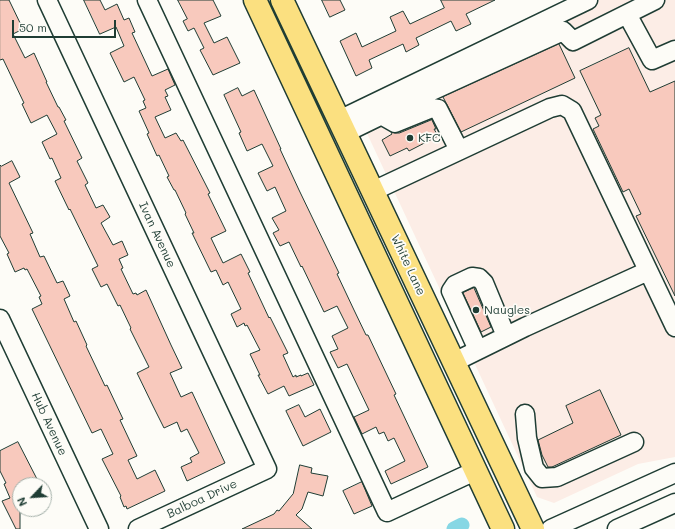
<!DOCTYPE html>
<html>
<head>
<meta charset="utf-8">
<style>
	body { margin:0 }
	#map { position:relative; width:675px; height:529px; overflow:hidden; background:#fdfcf7; font-family:Mali,sans-serif }
	canvas { display:block }
	.north { position:absolute; left:12px; top:477px; width:40px; height:40px; box-sizing:border-box; background:#fdfcf7; border:1px solid #a4b0a9; border-radius:50%; rotate:245deg; font-size:11px; font-weight:700; line-height:16px; text-align:center; color:#1f3d34 }
	.north::after { content:''; display:block; margin:auto; width:14px; height:18px; background:#1f3d34; clip-path:polygon(50% 0,100% 100%,50% 72%,0 100%) }
	.scale { position:absolute; left:12px; top:20px; width:104px; height:18px; box-sizing:border-box; border:2px solid #1f3d34; border-top:0; padding-left:5px; font-size:12px; line-height:14px; white-space:nowrap; color:#1f3d34; -webkit-text-stroke:3px #fdfcf7; paint-order:stroke }
</style>
</head>
<body>
<div id="map">
<canvas width="675" height="529"></canvas>
<div class="north">N</div>
<div class="scale">50 m</div>
</div>
<script>
const g = document.querySelector('canvas').getContext('2d');
g.lineJoin = 'round';
function paint(path, color) { g.fillStyle = color; g.fill(path, 'evenodd'); }
function trace(path, color, width, dash) { g.strokeStyle = color; g.lineWidth = width; g.lineCap = dash ? 'butt' : 'round'; g.setLineDash(dash || []); g.stroke(path); }
function write(font, color, halo, rows, align = 'center') {
  g.font = font + ' Mali,sans-serif'; g.lineWidth = 3.5; g.setLineDash([]); g.textBaseline = 'middle'; g.strokeStyle = halo; g.fillStyle = color; for (const [text, x, y, turn = 0] of rows) {
    g.save(); g.translate(x, y); g.rotate((+turn || 0) * Math.PI / 180); g.textAlign = isNaN(turn) ? turn : align; if (halo) g.strokeText(text, 0, 0); g.fillText(text, 0, 0); g.restore();
  }
}
const built = new Path2D(`
	M 597,0 L 675,0 L 675,457 L 638,464 L 554,503 L 537,497 L 357,112 Z`);
const canal = new Path2D(`
	M 454,529 L 462,525`);
const building = new Path2D(`
	M 0,0 L 9,0 L 23,29 L 13,34 L 25,58 L 34,53 L 47,82 L 46,82 L 58,107 L 59,107 L 66,120 L 64,121 L 82,158 L 77,161 L 88,183 L 85,185 L 96,208 L 103,205 L 110,217 L 101,223 L 113,245 L 122,241 L 128,255 L 119,259 L 123,268 L 121,269 L 133,294 L 136,293 L 137,295 L 146,290 L 171,345 L 182,368 L 170,373 L 181,397 L 192,392 L 225,463 L 187,481 L 181,467 L 192,462 L 190,458 L 199,453 L 187,429 L 181,432 L 177,422 L 164,428 L 153,406 L 137,373 L 149,367 L 130,329 L 131,328 L 120,305 L 118,306 L 107,284 L 101,287 L 92,269 L 98,266 L 70,209 L 69,210 L 55,181 L 61,178 L 52,158 L 50,159 L 42,142 L 57,134 L 47,115 L 31,123 L 22,104 L 24,103 L 3,59 L 0,60 Z
	M 84,0 L 100,0 L 105,10 L 117,4 L 124,20 L 129,18 L 135,32 L 132,33 L 152,76 L 168,69 L 175,85 L 165,90 L 168,96 L 165,97 L 171,110 L 155,117 L 165,138 L 176,133 L 181,141 L 183,140 L 210,193 L 208,194 L 226,231 L 211,238 L 223,263 L 241,254 L 250,272 L 248,273 L 269,318 L 270,317 L 288,353 L 283,355 L 293,377 L 296,375 L 296,377 L 301,375 L 301,376 L 308,373 L 314,385 L 289,396 L 284,386 L 268,394 L 258,375 L 260,375 L 250,354 L 260,350 L 247,325 L 245,326 L 244,323 L 237,327 L 231,314 L 241,309 L 228,282 L 223,285 L 216,270 L 211,272 L 192,233 L 194,233 L 185,214 L 186,213 L 175,190 L 174,190 L 167,177 L 169,176 L 159,155 L 157,156 L 147,134 L 149,133 L 139,111 L 146,108 L 143,101 L 145,100 L 134,77 L 124,82 L 110,53 L 124,46 L 116,27 L 100,34 Z
	M 178,0 L 213,0 L 221,16 L 204,23 L 214,43 L 227,37 L 240,63 L 213,75 L 200,50 L 204,48 L 194,28 L 188,31 L 183,21 L 187,19 Z
	M 322,0 L 340,0 L 345,10 L 330,17 Z
	M 441,0 L 495,0 L 466,14 L 471,24 L 456,31 L 451,21 L 416,38 L 419,45 L 406,52 L 403,44 L 369,60 L 372,68 L 356,76 L 340,41 L 356,33 L 362,47 L 396,31 L 390,17 L 403,11 L 410,24 L 444,8 Z
	M 559,44 L 575,78 L 461,132 L 443,97 Z
	M 629,48 L 650,92 L 675,81 L 675,296 L 636,216 L 641,214 L 629,189 L 623,192 L 593,129 L 599,126 L 595,118 L 601,115 L 580,71 Z
	M 238,88 L 242,96 L 254,90 L 281,149 L 280,149 L 299,190 L 339,273 L 337,274 L 354,310 L 366,335 L 368,335 L 396,394 L 394,395 L 428,467 L 391,484 L 385,471 L 405,461 L 394,438 L 388,441 L 384,432 L 379,434 L 376,427 L 362,434 L 354,417 L 369,410 L 347,364 L 338,368 L 330,352 L 338,349 L 332,336 L 348,328 L 337,306 L 324,312 L 302,266 L 301,267 L 289,242 L 280,246 L 273,233 L 279,230 L 272,218 L 286,211 L 275,187 L 267,191 L 258,173 L 273,166 L 262,144 L 247,151 L 239,133 L 241,132 L 224,95 Z
	M 432,120 L 436,129 L 434,129 L 438,136 L 409,151 L 407,148 L 390,156 L 382,140 L 392,134 L 391,132 L 395,133 L 399,133 Z
	M 12,161 L 20,177 L 9,183 L 33,233 L 30,234 L 40,257 L 44,256 L 57,283 L 63,281 L 70,296 L 64,299 L 74,322 L 76,321 L 87,345 L 86,346 L 105,386 L 107,385 L 123,419 L 120,420 L 137,456 L 128,460 L 137,479 L 155,470 L 165,491 L 127,509 L 126,506 L 124,507 L 120,497 L 121,496 L 102,459 L 113,454 L 101,429 L 92,433 L 32,309 L 42,304 L 39,297 L 41,296 L 27,269 L 25,270 L 24,268 L 15,272 L 7,254 L 9,253 L 0,236 L 0,165 L 1,166 Z
	M 474,288 L 491,327 L 481,332 L 463,293 Z
	M 600,390 L 621,435 L 552,467 L 548,467 L 542,455 L 538,440 L 573,423 L 566,406 Z
	M 299,405 L 305,417 L 320,409 L 331,432 L 303,446 L 286,411 Z
	M 18,442 L 38,481 L 29,485 L 20,485 L 20,529 L 16,529 L 2,501 L 10,498 L 4,484 L 6,483 L 0,471 L 0,451 Z
	M 300,465 L 312,468 L 311,473 L 328,476 L 323,496 L 308,492 L 302,509 L 296,515 L 312,529 L 242,529 L 274,514 L 277,510 L 279,511 L 293,494 Z
	M 362,482 L 372,506 L 354,514 L 343,491 Z`);
const minor = new Path2D(`
	M 47,0 L 267,469 L 138,529
	M 147,0 L 387,512 L 475,471
	M 627,14 L 652,60 L 675,50
	M 381,115 L 395,123 L 432,108 L 438,109 L 459,150
	M 339,120 L 588,0
	M 345,133 L 425,94 L 563,31 L 573,41 L 655,0
	M 373,191 L 550,108 L 562,105 L 572,111 L 675,327
	M 0,319 L 99,529
	M 478,350 L 451,291 L 455,285 L 472,277 L 479,278 L 484,283 L 506,336
	M 454,362 L 525,327 L 648,271
	M 525,414 L 527,438 L 534,468 L 542,478 L 557,477 L 634,442
	M 551,529 L 675,473
	M 617,529 L 675,503`);
const major = new Path2D(`
	M 255,0 L 503,529
	M 282,0 L 533,529`);
const markers = [
	[410,138,4,"#1f3d34"],
	[476,310,4,"#1f3d34"]
];
const poiNames = [
	["KFC",418,138],
	["Naugles",484,310]
];
const streetNames = [
	["Ivan Avenue",157,235,65],
	["White Lane",408,265,65],
	["Hub Avenue",49,424,65],
	["Balboa Drive",202,499,-25]
];
paint(built, '#fcede6');
trace(canal, '#87d7e4', 15);
paint(building, '#f8c9bd');
trace(building, '#1f3d34', 1);
trace(minor, '#1f3d34', 21);
trace(major, '#1f3d34', 25);
trace(minor, '#fdfcf7', 18);
trace(major, '#fbe080', 22);
for (const [x, y, r, color] of markers) { const dot = new Path2D(); dot.arc(x, y, r, 0, 2 * Math.PI); g.fillStyle = color; g.fill(dot); trace(dot, '#fdfcf7', 1.5); }
write('12px', '#1f3d34', '#fdfcf7', poiNames, 'left');
write('12px', '#1f3d34', '#fdfcf7', streetNames);
</script>
</body>
</html>
